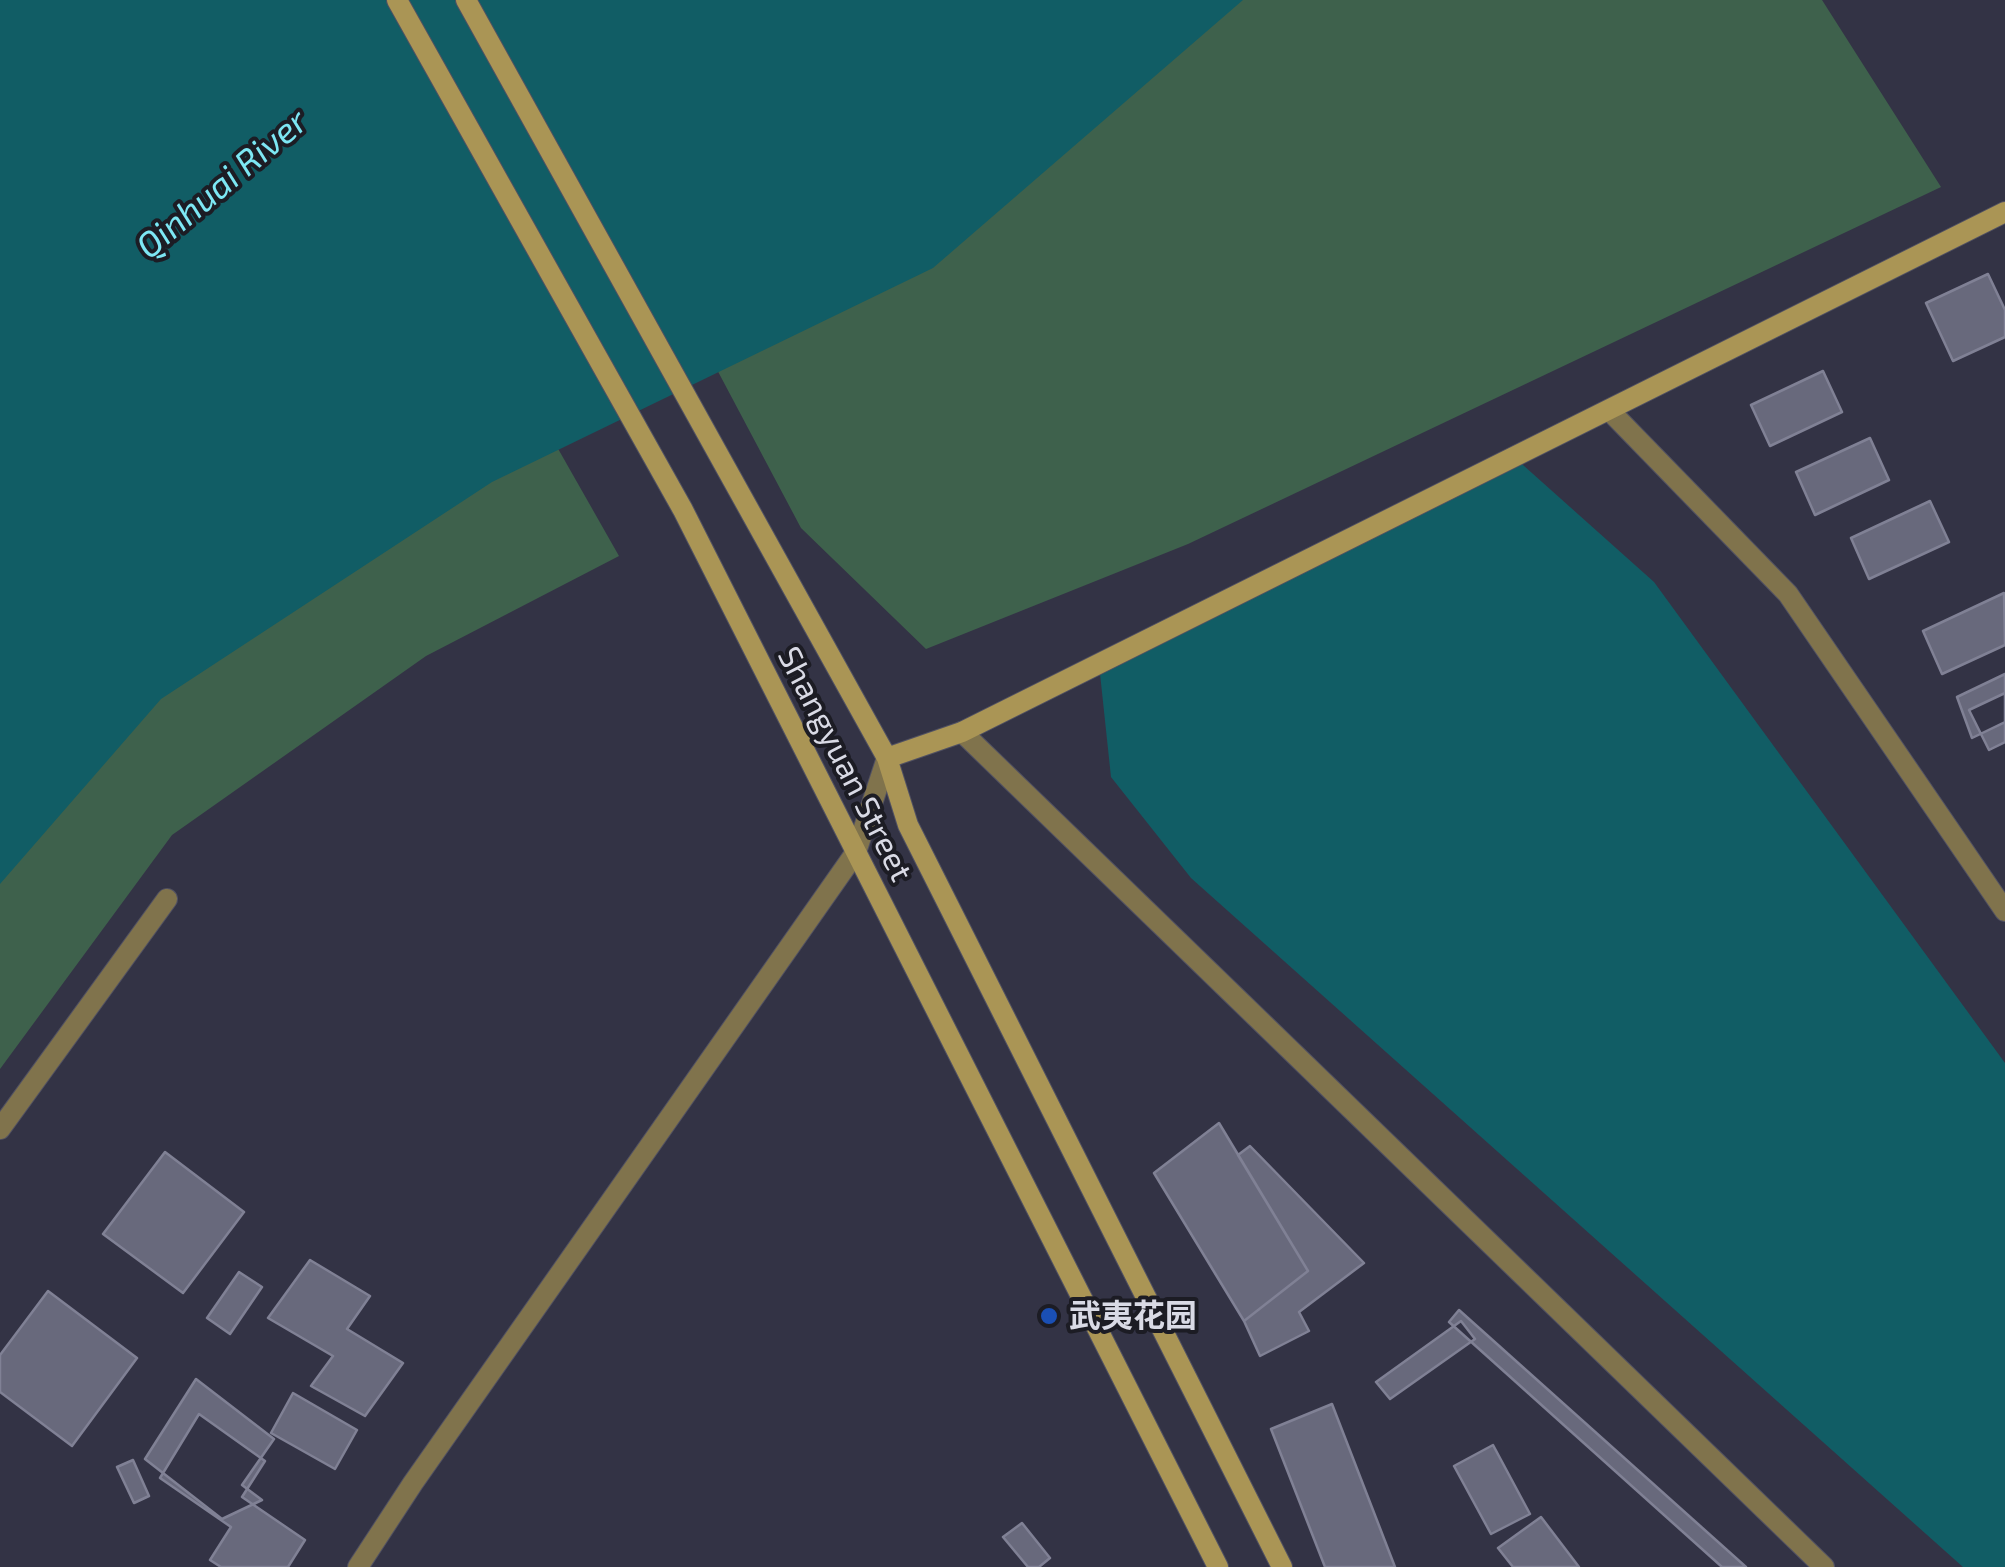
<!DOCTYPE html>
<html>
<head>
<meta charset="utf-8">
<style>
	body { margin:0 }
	canvas { display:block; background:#333345 }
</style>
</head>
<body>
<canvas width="2005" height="1567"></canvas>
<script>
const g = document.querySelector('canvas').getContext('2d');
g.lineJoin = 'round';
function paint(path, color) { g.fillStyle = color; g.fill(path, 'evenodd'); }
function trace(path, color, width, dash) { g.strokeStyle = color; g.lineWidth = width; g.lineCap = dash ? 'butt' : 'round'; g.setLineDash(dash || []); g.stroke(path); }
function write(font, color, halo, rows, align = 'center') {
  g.font = font + ' "Exo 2","Noto Sans SC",sans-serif'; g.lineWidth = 8; g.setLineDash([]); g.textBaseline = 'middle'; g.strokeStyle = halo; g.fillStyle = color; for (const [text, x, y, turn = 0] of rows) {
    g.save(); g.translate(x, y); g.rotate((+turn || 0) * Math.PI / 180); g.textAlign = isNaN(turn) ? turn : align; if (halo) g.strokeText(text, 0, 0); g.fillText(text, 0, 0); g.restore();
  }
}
const green = new Path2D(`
	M 0,0 L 303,0 L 619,556 L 426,656 L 172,835 L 0,1069 Z
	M 521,0 L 1822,0 L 1941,187 L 1188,544 L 926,649 L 801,528 Z`);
const water = new Path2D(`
	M 0,0 L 1243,0 L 933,268 L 492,482 L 161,699 L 0,884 Z
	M 1514,457 L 1654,582 L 2005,1063 L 2005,1567 L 1963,1567 L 1191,878 L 1111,777 L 1099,664 Z`);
const building = new Path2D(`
	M 1988,274 L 2005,310 L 2005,337 L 1953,361 L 1926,303 Z
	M 1823,371 L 1842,412 L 1770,446 L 1751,405 Z
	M 1870,438 L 1889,480 L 1815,515 L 1796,472 Z
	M 1930,501 L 1949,542 L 1869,579 L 1851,538 Z
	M 2004,593 L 2005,645 L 1942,674 L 1923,631 Z
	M 2005,674 L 2005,722 L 1972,738 L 1957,697 Z
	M 2005,693 L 2005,742 L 1989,750 L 1969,710 Z
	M 1219,1123 L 1308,1271 L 1244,1321 L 1154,1173 Z
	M 1250,1146 L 1364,1263 L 1299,1312 L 1309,1331 L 1260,1356 L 1244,1321 L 1308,1271 L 1238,1155 Z
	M 165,1152 L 244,1212 L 183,1293 L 103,1234 Z
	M 310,1260 L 370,1296 L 347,1329 L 403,1363 L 365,1416 L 311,1386 L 333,1356 L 268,1318 Z
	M 239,1272 L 262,1287 L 230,1334 L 207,1318 Z
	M 48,1291 L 137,1358 L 72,1446 L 0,1392 L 0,1355 Z
	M 1459,1310 L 1746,1567 L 1722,1567 L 1449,1322 Z
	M 1461,1321 L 1475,1339 L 1390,1399 L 1376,1382 Z
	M 196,1379 L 274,1439 L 242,1485 L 262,1500 L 222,1519 L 145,1459 Z
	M 293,1393 L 357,1430 L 335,1469 L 271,1433 Z
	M 1332,1404 L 1395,1567 L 1325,1567 L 1271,1429 Z
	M 199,1414 L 265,1461 L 242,1497 L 305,1540 L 288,1567 L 221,1567 L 210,1560 L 231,1527 L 160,1478 Z
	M 1493,1445 L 1530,1514 L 1491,1534 L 1454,1466 Z
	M 133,1460 L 149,1496 L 134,1503 L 117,1467 Z
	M 1541,1517 L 1579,1567 L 1513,1567 L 1498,1548 Z
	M 1022,1523 L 1050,1558 L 1039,1567 L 1028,1567 L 1003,1537 Z`);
const street = new Path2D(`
	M 1609,410 L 1788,594 L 2005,911
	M 962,732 L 1824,1567
	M 0,1129 L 167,899
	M 358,1567 L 413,1483 L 856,852 L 887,758`);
const secondary = new Path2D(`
	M 397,0 L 683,510 L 1218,1567
	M 466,0 L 887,758 L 908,825 L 1282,1567
	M 887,758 L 962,732 L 2005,212`);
const markers = [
	[1049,1316,10,"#1a4fb4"]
];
const streetNames = [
	["Shangyuan Street",845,764,63]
];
const poiNames = [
	["武夷花园",1069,1316]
];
const waterNames = [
	["Qinhuai River",222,184,-40]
];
paint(green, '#3e614c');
paint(water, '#115d65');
paint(building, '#68697c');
trace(building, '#808195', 2.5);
trace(street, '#515162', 22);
trace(secondary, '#515162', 22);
trace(street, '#80734c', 20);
trace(secondary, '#aa9555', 20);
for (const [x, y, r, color] of markers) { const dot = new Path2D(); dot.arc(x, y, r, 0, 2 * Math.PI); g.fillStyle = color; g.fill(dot); trace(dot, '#1c1c24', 4); }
write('32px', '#d9dae5', '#1c1c24', streetNames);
write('bold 32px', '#d9dae5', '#1c1c24', poiNames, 'left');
write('italic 35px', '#7de7f4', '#1c1c24', waterNames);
</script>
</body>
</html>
